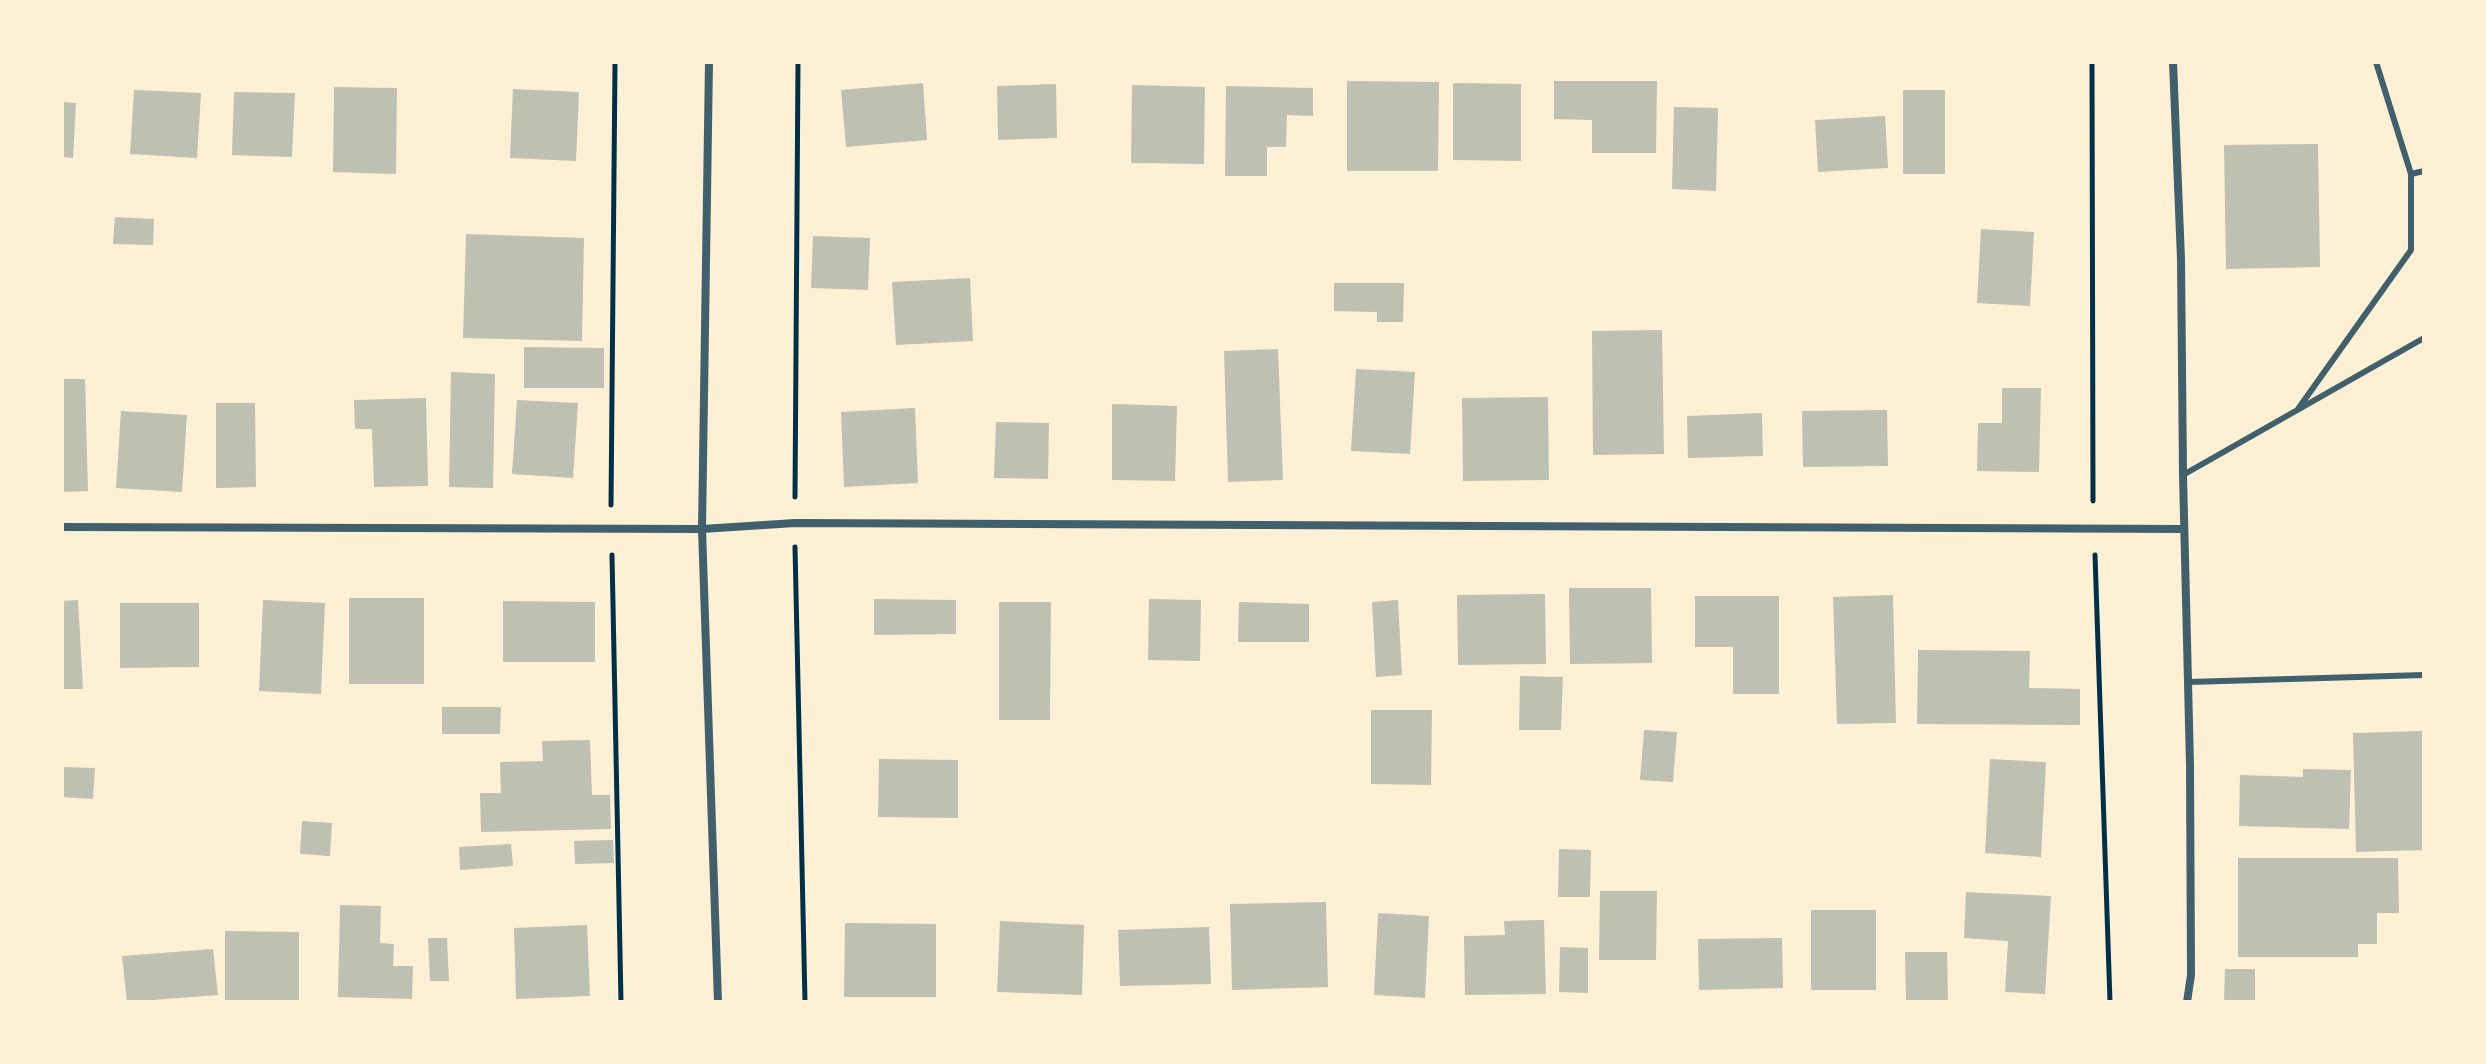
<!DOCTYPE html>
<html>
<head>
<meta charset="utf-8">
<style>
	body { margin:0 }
	#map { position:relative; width:2486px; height:1064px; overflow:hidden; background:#fdf0d5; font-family:"Exo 2",sans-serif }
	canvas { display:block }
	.frame { position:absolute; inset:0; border:64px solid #fdf0d5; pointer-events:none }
</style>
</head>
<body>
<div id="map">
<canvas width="2486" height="1064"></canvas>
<div class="frame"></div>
</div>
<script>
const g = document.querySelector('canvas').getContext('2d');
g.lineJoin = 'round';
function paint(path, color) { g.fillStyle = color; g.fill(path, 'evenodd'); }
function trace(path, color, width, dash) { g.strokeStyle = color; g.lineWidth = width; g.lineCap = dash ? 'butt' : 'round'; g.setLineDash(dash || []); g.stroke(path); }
const building = new Path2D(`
	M 1347,81 L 1439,82 L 1438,171 L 1347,171 Z
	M 1554,81 L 1657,81 L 1656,153 L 1592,153 L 1592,120 L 1554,119 Z
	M 923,83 L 927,140 L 846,147 L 841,90 Z
	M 1453,83 L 1521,84 L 1521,161 L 1453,160 Z
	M 1056,84 L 1057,138 L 998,140 L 997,86 Z
	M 1132,85 L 1205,87 L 1204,164 L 1131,163 Z
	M 1226,86 L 1313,88 L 1313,116 L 1287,115 L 1286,147 L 1267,147 L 1267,176 L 1225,176 Z
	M 334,87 L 397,88 L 396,174 L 333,172 Z
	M 513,89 L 579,92 L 576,161 L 510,158 Z
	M 134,90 L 201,93 L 197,158 L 130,154 Z
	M 1903,90 L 1945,90 L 1945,174 L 1903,174 Z
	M 234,92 L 295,93 L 292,157 L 232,155 Z
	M 62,102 L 76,103 L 73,158 L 62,157 Z
	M 1674,107 L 1718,108 L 1716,191 L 1672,189 Z
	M 1885,116 L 1888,168 L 1818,172 L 1815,120 Z
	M 2318,144 L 2320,267 L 2226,269 L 2224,145 Z
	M 115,217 L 154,219 L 153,245 L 113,244 Z
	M 1981,229 L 2034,232 L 2030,306 L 1977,303 Z
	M 466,234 L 584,238 L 582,341 L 463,338 Z
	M 813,236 L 870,238 L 868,290 L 811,288 Z
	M 970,278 L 973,341 L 896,345 L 892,282 Z
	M 1334,283 L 1404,283 L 1403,322 L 1377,322 L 1377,312 L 1334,311 Z
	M 1662,330 L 1664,454 L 1593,455 L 1592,331 Z
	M 524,347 L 604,348 L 604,388 L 524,388 Z
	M 1278,349 L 1283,480 L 1228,482 L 1224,351 Z
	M 1356,369 L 1415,372 L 1410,454 L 1351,451 Z
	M 451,372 L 495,374 L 493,488 L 449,487 Z
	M 62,379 L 85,379 L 88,491 L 62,492 Z
	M 2002,388 L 2041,388 L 2039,472 L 1977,471 L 1978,423 L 2002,423 Z
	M 1548,397 L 1549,480 L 1463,481 L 1462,398 Z
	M 426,398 L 428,486 L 374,487 L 372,429 L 355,429 L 354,400 Z
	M 517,400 L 578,403 L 573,478 L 512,474 Z
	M 216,403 L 255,403 L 256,487 L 216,488 Z
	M 1112,404 L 1177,406 L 1175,481 L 1112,480 Z
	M 915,408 L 918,483 L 844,487 L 841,412 Z
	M 1887,410 L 1888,466 L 1803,467 L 1802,411 Z
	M 121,411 L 187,415 L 182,492 L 116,488 Z
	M 1762,413 L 1763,456 L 1688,458 L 1687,416 Z
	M 996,422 L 1049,423 L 1048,479 L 994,478 Z
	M 1569,588 L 1651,588 L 1652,663 L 1570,664 Z
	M 1545,594 L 1546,664 L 1458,665 L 1457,595 Z
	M 1893,595 L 1896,723 L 1837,724 L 1833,597 Z
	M 1695,596 L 1779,596 L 1779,694 L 1733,694 L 1733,647 L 1695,647 Z
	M 349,598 L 424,598 L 424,684 L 349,684 Z
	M 874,599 L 956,600 L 956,634 L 874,635 Z
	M 1149,599 L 1201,600 L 1200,661 L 1148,660 Z
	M 78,600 L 83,689 L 62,689 L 62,601 Z
	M 263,600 L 325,603 L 321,694 L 259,691 Z
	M 1398,600 L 1402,675 L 1376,677 L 1372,602 Z
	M 503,601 L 595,602 L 595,662 L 503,662 Z
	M 999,602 L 1051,602 L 1050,720 L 999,720 Z
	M 1239,602 L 1309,604 L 1309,642 L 1238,642 Z
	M 120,603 L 199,603 L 199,667 L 120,668 Z
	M 1918,650 L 2030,651 L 2029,688 L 2080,689 L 2080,725 L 1917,724 Z
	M 1520,676 L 1563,677 L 1561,730 L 1519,730 Z
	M 442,707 L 501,707 L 500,734 L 442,734 Z
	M 1371,710 L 1432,710 L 1431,785 L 1371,784 Z
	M 1644,730 L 1677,732 L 1673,782 L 1640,780 Z
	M 2424,731 L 2424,850 L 2356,852 L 2353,733 Z
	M 590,740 L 592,795 L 610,795 L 611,829 L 481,832 L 480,793 L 501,793 L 500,762 L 543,761 L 542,741 Z
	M 879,759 L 958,760 L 958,818 L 878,817 Z
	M 1990,759 L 2046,762 L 2041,857 L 1985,853 Z
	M 62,767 L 95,768 L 93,799 L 62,797 Z
	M 2303,769 L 2351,770 L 2349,829 L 2239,826 L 2240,775 L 2303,777 Z
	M 302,821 L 332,823 L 330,856 L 300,854 Z
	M 613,840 L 614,863 L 575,864 L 574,841 Z
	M 511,844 L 513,866 L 460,870 L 459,847 Z
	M 1559,849 L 1591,850 L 1590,897 L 1558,897 Z
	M 2238,858 L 2398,858 L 2399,913 L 2377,913 L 2377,944 L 2358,944 L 2358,957 L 2238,957 Z
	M 1600,891 L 1657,891 L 1656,960 L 1599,960 Z
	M 1966,892 L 2051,896 L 2045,994 L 2005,992 L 2008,941 L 1964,938 Z
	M 1326,902 L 1328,987 L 1232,990 L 1230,904 Z
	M 340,905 L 381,906 L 380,943 L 394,944 L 393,966 L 413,966 L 412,999 L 338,997 Z
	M 1811,910 L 1876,910 L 1876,990 L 1811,990 Z
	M 1378,913 L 1429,916 L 1425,998 L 1374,995 Z
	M 1544,920 L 1546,994 L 1465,995 L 1464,936 L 1505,935 L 1504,921 Z
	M 1000,921 L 1084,925 L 1082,995 L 997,992 Z
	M 845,923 L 936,924 L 936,997 L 844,997 Z
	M 587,925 L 590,996 L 516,999 L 514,928 Z
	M 1209,927 L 1211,984 L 1120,986 L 1118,930 Z
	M 225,931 L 299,932 L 299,1000 L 225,1000 Z
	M 428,938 L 447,938 L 449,981 L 430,981 Z
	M 1782,938 L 1783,988 L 1699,990 L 1698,939 Z
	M 1560,947 L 1588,948 L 1588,993 L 1559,992 Z
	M 213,949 L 218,995 L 127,1002 L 122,956 Z
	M 1905,952 L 1947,952 L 1948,1002 L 1906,1002 Z
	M 2225,969 L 2255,969 L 2255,1002 L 2224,1002 Z`);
const path = new Path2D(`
	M 2092,62 L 2093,501
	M 795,497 L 798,62
	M 611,505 L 615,62
	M 795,547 L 805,1002
	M 612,555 L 621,1002
	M 2095,555 L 2110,1002`);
const service = new Path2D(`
	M 2411,174 L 2424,171
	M 2298,409 L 2411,250 L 2411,174 L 2376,62
	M 2183,475 L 2424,338
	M 2189,682 L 2424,675`);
const minor = new Path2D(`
	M 709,62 L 702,529 L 718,1002
	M 2173,62 L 2181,259 L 2183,475 L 2190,765 L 2191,975 L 2187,1002
	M 62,527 L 702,529 L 795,523 L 2184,529`);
paint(building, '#bec0b2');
trace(path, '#003049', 5);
trace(service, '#3f606c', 6);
trace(minor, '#3f606c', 8);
</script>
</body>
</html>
